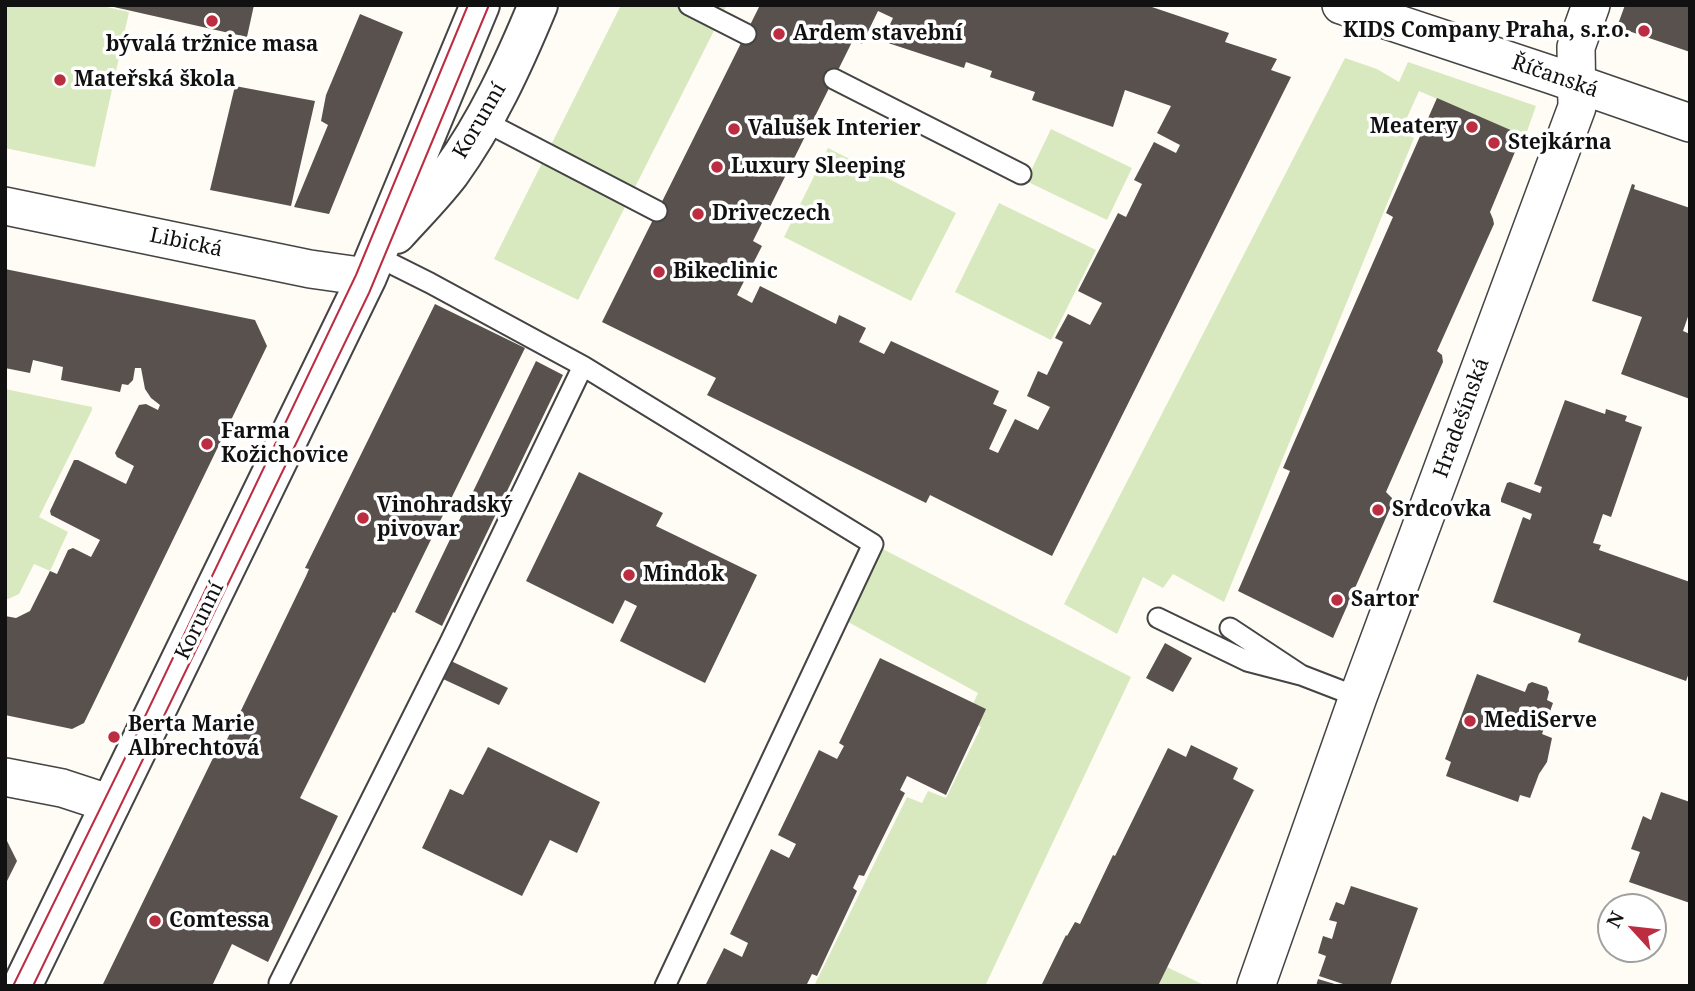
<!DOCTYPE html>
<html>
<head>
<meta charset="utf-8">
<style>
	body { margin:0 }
	#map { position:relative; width:1695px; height:991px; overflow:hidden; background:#fffcf5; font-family:"Noto Serif",serif }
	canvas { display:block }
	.frame { position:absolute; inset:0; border:7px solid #111; pointer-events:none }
	.north { position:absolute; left:1597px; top:893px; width:70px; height:70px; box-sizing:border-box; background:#fff; border:2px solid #a0a0a0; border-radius:50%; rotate:297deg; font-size:19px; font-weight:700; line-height:28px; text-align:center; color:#111 }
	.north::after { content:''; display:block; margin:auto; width:24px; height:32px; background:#bc2d41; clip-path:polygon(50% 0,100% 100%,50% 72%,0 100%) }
</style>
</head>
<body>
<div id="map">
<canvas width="1695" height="991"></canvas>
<div class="frame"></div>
<div class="north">N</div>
</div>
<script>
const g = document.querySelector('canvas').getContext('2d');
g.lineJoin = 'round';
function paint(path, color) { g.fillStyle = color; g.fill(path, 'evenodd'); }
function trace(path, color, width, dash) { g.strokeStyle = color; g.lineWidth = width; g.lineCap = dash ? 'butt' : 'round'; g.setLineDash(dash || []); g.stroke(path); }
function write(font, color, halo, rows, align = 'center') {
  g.font = font + ' "Noto Serif",serif'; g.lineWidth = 7; g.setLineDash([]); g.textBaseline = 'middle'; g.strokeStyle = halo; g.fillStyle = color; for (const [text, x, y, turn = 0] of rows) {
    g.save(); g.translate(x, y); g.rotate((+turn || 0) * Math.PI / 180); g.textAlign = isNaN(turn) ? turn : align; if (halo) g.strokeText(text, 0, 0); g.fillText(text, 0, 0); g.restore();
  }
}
const green = new Path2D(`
	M 5,5 L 98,5 L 129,12 L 95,167 L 5,148 Z
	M 621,5 L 727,5 L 578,300 L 494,259 Z
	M 1345,58 L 1377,69 L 1399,82 L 1408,62 L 1536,106 L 1525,137 L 1419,91 L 1401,131 L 1414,138 L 1224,602 L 1173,574 L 1163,588 L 1143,577 L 1117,634 L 1064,604 Z
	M 1051,129 L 1132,168 L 1107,220 L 1026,181 Z
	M 828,148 L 956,213 L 911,301 L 784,237 Z
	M 999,203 L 1096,250 L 1051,340 L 955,292 Z
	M 5,389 L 92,407 L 92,410 L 39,517 L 68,532 L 50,571 L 34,564 L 19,594 L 8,599 L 5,598 Z
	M 873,544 L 1131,677 L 985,986 L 814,986 L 907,797 L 922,803 L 928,791 L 946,798 L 981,727 L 966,719 L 978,693 L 839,617 Z
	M 1167,967 L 1206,986 L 1158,986 Z`);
const building = new Path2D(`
	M 105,5 L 254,5 L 247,37 Z
	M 760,5 L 1146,5 L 1229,33 L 1225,42 L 1277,59 L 1271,70 L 1291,77 L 1052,556 L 930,495 L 926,503 L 707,395 L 716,378 L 602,322 ZM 878,11 L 893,18 L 882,41 L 964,68 L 966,62 L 992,71 L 990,77 L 1035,92 L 1032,100 L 1113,127 L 1125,90 L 1171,106 L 1157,133 L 1180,145 L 1176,153 L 1154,142 L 1134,180 L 1142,184 L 1126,217 L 1118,213 L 1078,291 L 1102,303 L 1090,325 L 1068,314 L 1055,338 L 1063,342 L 1047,375 L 1038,371 L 1027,396 L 1050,407 L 1038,430 L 1015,419 L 998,453 L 989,449 L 1007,410 L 993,404 L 999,391 L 891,341 L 884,354 L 859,342 L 866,328 L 839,315 L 836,324 L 760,286 L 752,303 L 737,295 L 762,246 L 753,241 L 853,40 L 862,44 Z
	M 1625,5 L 1690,5 L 1690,52 L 1617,27 Z
	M 360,14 L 403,32 L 329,214 L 294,207 L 328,125 L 321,121 L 326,95 Z
	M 235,86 L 315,101 L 291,206 L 210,190 Z
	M 1437,98 L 1522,135 L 1490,212 L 1493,219 L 1494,224 L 1437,351 L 1442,355 L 1443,362 L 1386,492 L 1392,498 L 1392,504 L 1333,638 L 1238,591 L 1290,471 L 1283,468 L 1292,447 L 1393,217 L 1386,213 Z
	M 1632,184 L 1635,185 L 1634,189 L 1690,208 L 1690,311 L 1683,331 L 1690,334 L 1690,399 L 1621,374 L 1642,317 L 1592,301 Z
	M 5,269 L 255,320 L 267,346 L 84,723 L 72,729 L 5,715 L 5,616 L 16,618 L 30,611 L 50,571 L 57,574 L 68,550 L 73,548 L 91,557 L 100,540 L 51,515 L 50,511 L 74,460 L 78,460 L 126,484 L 134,466 L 117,457 L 115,453 L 139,405 L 146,404 L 158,410 L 160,405 L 151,398 L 145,389 L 141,368 L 135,368 L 133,380 L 128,385 L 122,384 L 120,392 L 61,380 L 63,367 L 33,360 L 30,373 L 5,368 Z
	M 435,304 L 525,348 L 395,613 L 393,612 L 300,798 L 338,816 L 268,962 L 232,944 L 212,986 L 102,986 L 214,756 L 218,758 L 306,576 L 309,569 L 305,568 Z
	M 536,361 L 563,375 L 442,626 L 415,612 Z
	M 1565,400 L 1605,414 L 1606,409 L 1627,416 L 1625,421 L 1642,427 L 1611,517 L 1603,514 L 1593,543 L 1601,545 L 1599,550 L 1690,582 L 1690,670 L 1686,681 L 1578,642 L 1581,634 L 1493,602 L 1523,517 L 1530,520 L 1532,514 L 1501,502 L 1501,499 L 1507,483 L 1510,482 L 1540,493 L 1542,487 L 1534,484 Z
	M 579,472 L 663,513 L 656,526 L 757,575 L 705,683 L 620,641 L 637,606 L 625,600 L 613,624 L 526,581 Z
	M 1165,643 L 1192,658 L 1173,692 L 1146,678 Z
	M 880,658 L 986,709 L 946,795 L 907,776 L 900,790 L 905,793 L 864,876 L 859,875 L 853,888 L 857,891 L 817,976 L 812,974 L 806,986 L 705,986 L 724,948 L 742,957 L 748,943 L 730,934 L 771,849 L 789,858 L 796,844 L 778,835 L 819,750 L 837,759 L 844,746 L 839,743 Z
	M 451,661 L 508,688 L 499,705 L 443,679 Z
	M 1477,674 L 1525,692 L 1528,684 L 1532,682 L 1547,687 L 1549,692 L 1547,700 L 1553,703 L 1542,734 L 1552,738 L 1547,762 L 1539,774 L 1530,798 L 1520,795 L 1518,802 L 1446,776 L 1451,762 L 1445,759 Z
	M 1191,745 L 1238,768 L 1233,779 L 1254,790 L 1158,986 L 1041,986 L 1066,935 L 1067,936 L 1075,922 L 1080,924 L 1113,855 L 1115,856 L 1168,748 L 1186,757 Z
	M 488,747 L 600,802 L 577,853 L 550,840 L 522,896 L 422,848 L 450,789 L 463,795 Z
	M 1661,792 L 1690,802 L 1690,903 L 1629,882 L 1640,852 L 1631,849 L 1643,816 L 1651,820 Z
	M 5,837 L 17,861 L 5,885 Z
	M 1351,886 L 1418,908 L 1390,986 L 1349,986 L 1319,976 L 1326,956 L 1318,953 L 1323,936 L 1332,939 L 1337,922 L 1329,920 L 1336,902 L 1344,905 Z
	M 1318,979 L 1338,985 L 1338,986 L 1316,986 Z`);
const service = new Path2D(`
	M 689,5 L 746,34
	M 834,79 L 1021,174
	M 482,120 L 657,211
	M 376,256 L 430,283 L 583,366 L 873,544 L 665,986
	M 1158,618 L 1247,661 L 1301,675
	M 1230,628 L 1301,675 L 1358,697
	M 279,983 L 450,642 L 583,366`);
const minor = new Path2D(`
	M 1341,5 L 1552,75 L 1690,123
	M 5,206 L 310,269 L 367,277
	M 5,777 L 62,788 L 111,804
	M 1256,986 L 1358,697 L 1577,107 L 1576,47 L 1591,5`);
const tertiary = new Path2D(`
	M 396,234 C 414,214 434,194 450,173 C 487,122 514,63 538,5
	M 22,986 L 367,277 L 480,5`);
const tram = new Path2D(`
	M 13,986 L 127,754 L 356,275 L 468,5
	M 33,986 L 369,293 L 489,5`);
const markers = [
	[212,21,7,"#bc2d41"],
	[1644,31,7,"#bc2d41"],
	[779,34,7,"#bc2d41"],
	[60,80,7,"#bc2d41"],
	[1472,127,7,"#bc2d41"],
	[734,129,7,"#bc2d41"],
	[1494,143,7,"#bc2d41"],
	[717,167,7,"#bc2d41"],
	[698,214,7,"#bc2d41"],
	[659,272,7,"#bc2d41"],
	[207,444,7,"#bc2d41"],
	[1378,510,7,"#bc2d41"],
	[363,518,7,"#bc2d41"],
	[629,575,7,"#bc2d41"],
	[1337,600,7,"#bc2d41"],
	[1470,721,7,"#bc2d41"],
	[114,737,7,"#bc2d41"],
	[155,921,7,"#bc2d41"]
];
const poiNames = [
	["KIDS Company Praha, s.r.o.",1630,31,"right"],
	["Ardem stavební",793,34],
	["bývalá tržnice masa",212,45,"center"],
	["Mateřská škola",74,80],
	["Meatery",1458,127,"right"],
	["Valušek Interier",748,129],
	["Stejkárna",1508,143],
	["Luxury Sleeping",731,167],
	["Driveczech",712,214],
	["Bikeclinic",673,272],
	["Farma",221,432],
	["Kožichovice",221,456],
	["Vinohradský",377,506],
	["pivovar",377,530],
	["Srdcovka",1392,510],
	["Mindok",643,575],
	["Sartor",1351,600],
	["MediServe",1484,721],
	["Berta Marie",128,725],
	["Albrechtová",128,749],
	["Comtessa",169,921]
];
const streetNames = [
	["Říčanská",1555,77,19],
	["Korunní",480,121,-60],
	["Libická",186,243,12],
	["Hradešínská",1462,418,-70],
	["Korunní",200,621,-64]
];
paint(green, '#d8e9bf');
paint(building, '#59514e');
trace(service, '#444', 23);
trace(minor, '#444', 40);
trace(tertiary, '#444', 42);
trace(service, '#fff', 19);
trace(minor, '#fff', 37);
trace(tertiary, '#fff', 38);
trace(tram, '#bc2d41', 2);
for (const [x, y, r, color] of markers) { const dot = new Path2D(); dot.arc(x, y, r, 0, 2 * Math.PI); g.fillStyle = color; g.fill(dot); trace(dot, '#fff', 2.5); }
write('bold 21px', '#111', '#fff', poiNames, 'left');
write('21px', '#111', '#fff', streetNames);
</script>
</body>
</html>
